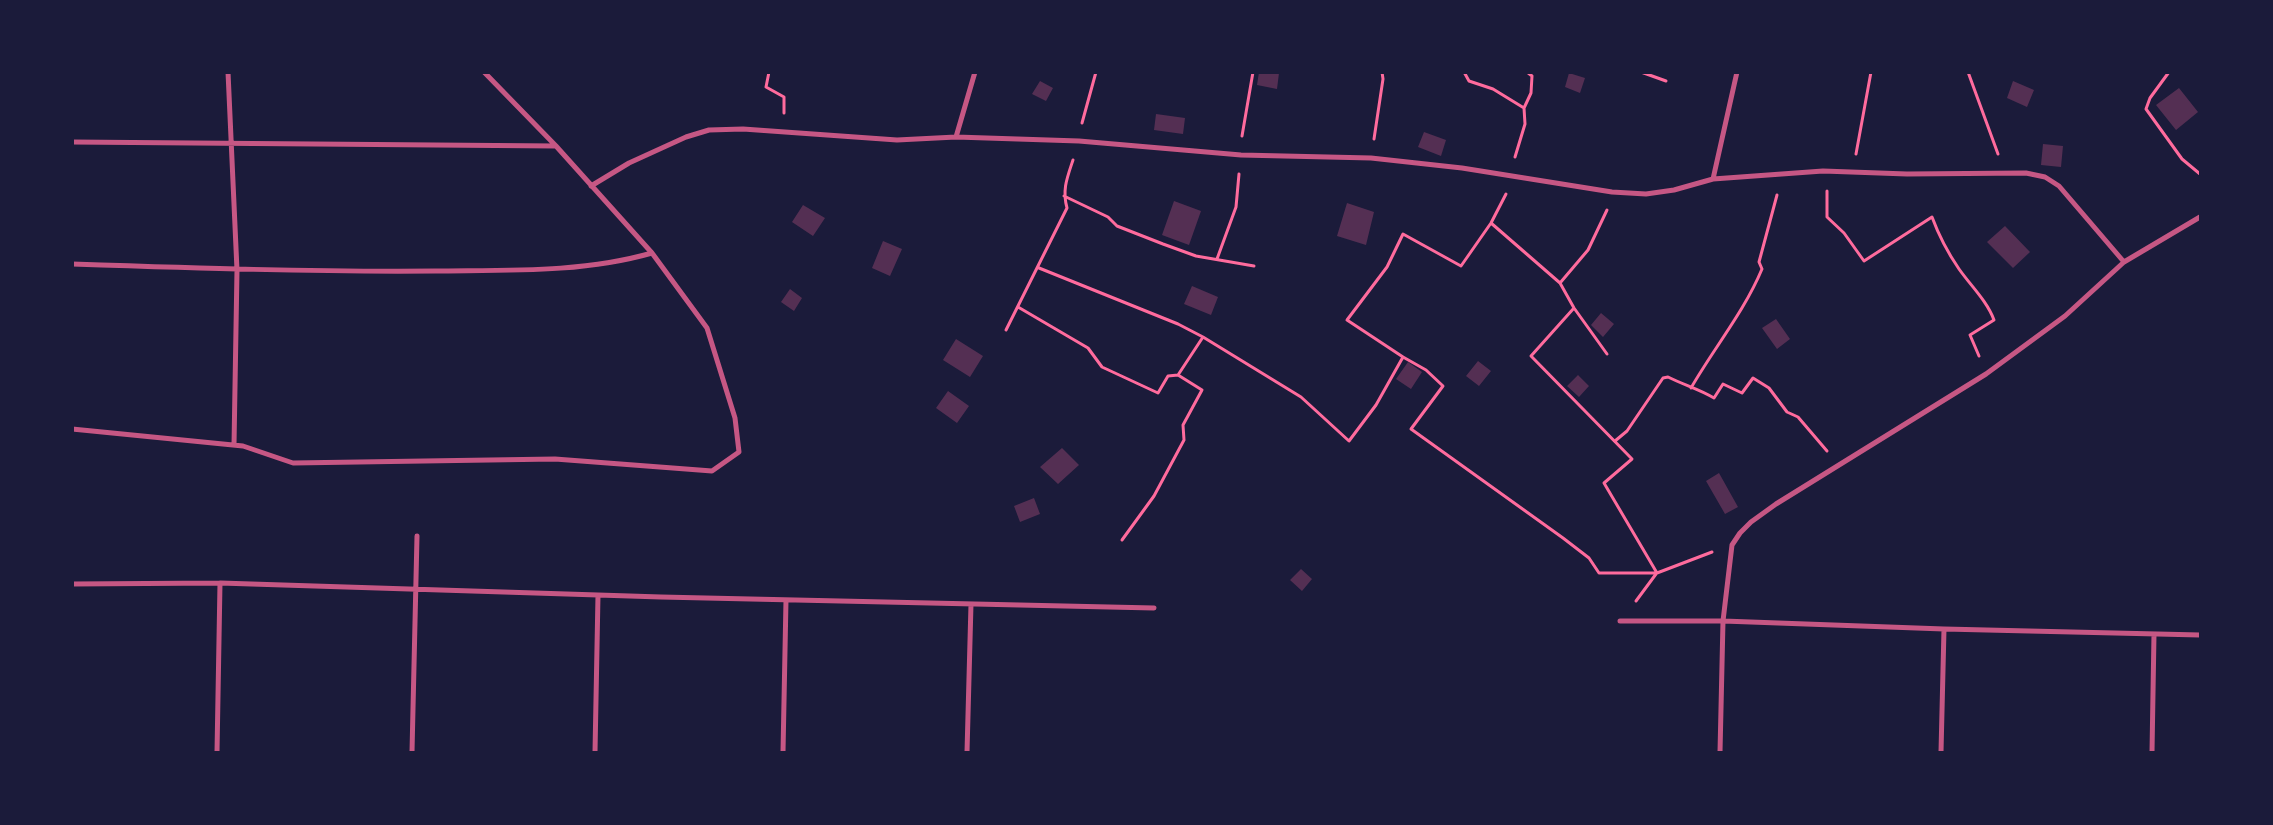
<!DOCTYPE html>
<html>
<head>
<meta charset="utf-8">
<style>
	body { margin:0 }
	#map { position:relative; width:2273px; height:825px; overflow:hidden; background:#1b1b3a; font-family:"Nunito Sans",sans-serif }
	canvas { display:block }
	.frame { position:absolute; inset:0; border:74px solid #1b1b3a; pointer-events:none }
</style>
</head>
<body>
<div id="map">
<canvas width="2273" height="825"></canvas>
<div class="frame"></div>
</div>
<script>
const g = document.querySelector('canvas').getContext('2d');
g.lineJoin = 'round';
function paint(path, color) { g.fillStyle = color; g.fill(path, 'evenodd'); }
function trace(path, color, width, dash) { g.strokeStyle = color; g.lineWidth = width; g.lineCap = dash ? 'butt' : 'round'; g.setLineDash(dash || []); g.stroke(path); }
const building = new Path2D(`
	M 1259,72 L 1279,73 L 1277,89 L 1257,85 Z
	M 1569,73 L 1585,78 L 1580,93 L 1565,87 Z
	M 1040,81 L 1053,88 L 1046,101 L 1032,94 Z
	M 2013,81 L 2034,90 L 2027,107 L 2007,98 Z
	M 2179,88 L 2198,112 L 2176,130 L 2156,105 Z
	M 1156,114 L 1185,118 L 1183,134 L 1154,130 Z
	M 1424,132 L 1446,140 L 1441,156 L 1418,147 Z
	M 2043,144 L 2063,146 L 2061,167 L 2041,165 Z
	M 1174,201 L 1201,211 L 1189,245 L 1162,235 Z
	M 1347,203 L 1374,212 L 1366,245 L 1337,236 Z
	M 803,205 L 825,218 L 813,236 L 792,222 Z
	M 2005,226 L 2030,252 L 2013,268 L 1987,242 Z
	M 883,241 L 902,249 L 890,276 L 872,268 Z
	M 1192,286 L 1218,297 L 1211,315 L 1184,304 Z
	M 790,289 L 802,298 L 794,311 L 781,302 Z
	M 1601,313 L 1614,324 L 1603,337 L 1591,325 Z
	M 1776,319 L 1790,339 L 1777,349 L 1762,328 Z
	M 956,339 L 983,356 L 970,377 L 943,360 Z
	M 1478,361 L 1491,371 L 1479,386 L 1466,376 Z
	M 1408,362 L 1422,372 L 1411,389 L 1396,379 Z
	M 1578,375 L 1589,386 L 1579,397 L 1567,386 Z
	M 948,391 L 969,406 L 957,423 L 936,408 Z
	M 1062,448 L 1079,465 L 1058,484 L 1040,467 Z
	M 1719,473 L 1738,507 L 1725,514 L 1706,481 Z
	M 1034,498 L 1040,514 L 1020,522 L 1014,506 Z
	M 1301,569 L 1312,579 L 1302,591 L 1290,580 Z`);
const path = new Path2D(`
	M 769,72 L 766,87 L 784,97 L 784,113
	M 1464,72 L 1469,81 L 1493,89 L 1524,108 L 1525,124 L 1515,157
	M 1641,72 L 1666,81
	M 1968,72 L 1998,154
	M 2169,72 L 2150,98 L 2146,109 L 2182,159 L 2200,174
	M 1524,108 L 1531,93 L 1532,76 L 1527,72
	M 1082,123 L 1096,72
	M 1242,136 L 1253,72
	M 1374,139 L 1383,79 L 1382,72
	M 1856,154 L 1871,72
	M 1827,191 L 1827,217 L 1844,233 L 1864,261 L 1932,217 C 1939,236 1948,253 1959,269 C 1971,286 1987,301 1994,320 L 1970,335 L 1979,356
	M 1064,196 L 1108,217 L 1117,226 L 1163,244 L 1196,256 L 1254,266
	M 1491,223 L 1560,283 L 1588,250 L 1607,210
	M 1217,259 L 1236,207 L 1239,174
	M 1039,268 L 1178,324 L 1203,337 L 1301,397 L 1349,441 L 1376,405 L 1403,357 L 1347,320 L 1387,267 L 1403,234 L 1461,266 L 1491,223 L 1506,194
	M 1560,283 L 1574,308 L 1607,354
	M 1018,307 L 1088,348 L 1102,367 L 1158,393 L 1168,376 L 1178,375
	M 1574,308 L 1531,356 L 1632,459 L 1604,483 L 1657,573 L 1712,552
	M 1006,330 L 1067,208 C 1062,190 1067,178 1073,160
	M 1403,357 L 1426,370 L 1443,386 L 1411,429 L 1563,538 L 1589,558 L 1599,573 L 1657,573
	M 1691,388 C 1714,348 1744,312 1762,269 L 1759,262 L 1777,195
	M 1615,441 L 1627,431 L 1663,378 L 1668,377 C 1684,385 1699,389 1714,398 L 1723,384 L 1742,393 L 1753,378 L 1769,388 L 1787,412 L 1798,417 L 1827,451
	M 1122,540 L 1154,496 L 1184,440 L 1183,425 L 1202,390 L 1178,375 L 1203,337
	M 1636,601 L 1656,574`);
const minor = new Path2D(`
	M 228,72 L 237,270 L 234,445
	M 956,137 L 975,72
	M 72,142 L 556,146
	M 1713,179 L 1737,72
	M 591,186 L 629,163 L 686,137 L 709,130 L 743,129 L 897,140 L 956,137 L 1079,141 L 1241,155 L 1371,158 L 1462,168 L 1612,192 L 1646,194 L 1674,190 L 1713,179 L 1823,171 L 1907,174 L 2026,173 L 2045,177 L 2059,186 L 2124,262
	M 72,264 C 193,268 314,272 435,271 C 507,270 582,273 652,253
	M 72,429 L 243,446 L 293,463 L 555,459 L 712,471 L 739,452 L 735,418 L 707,328 L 652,253 L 556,146 L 484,72
	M 72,584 L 220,583 L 661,597 L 1154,608
	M 1620,621 L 1723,621 L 1944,629 L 2200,635
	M 217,752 L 220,583
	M 412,752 L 417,536
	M 595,752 L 598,595
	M 783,752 L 786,600
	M 967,752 L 971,604
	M 1720,752 L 1723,621 L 1732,545 L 1740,533 L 1751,522 L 1776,504 L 1986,374 L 2065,316 L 2124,262 L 2200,217
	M 1941,752 L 1944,629
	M 2152,752 L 2154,634`);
paint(building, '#542f53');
trace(path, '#ff6b9d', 3);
trace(minor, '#c65784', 5);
</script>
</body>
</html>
